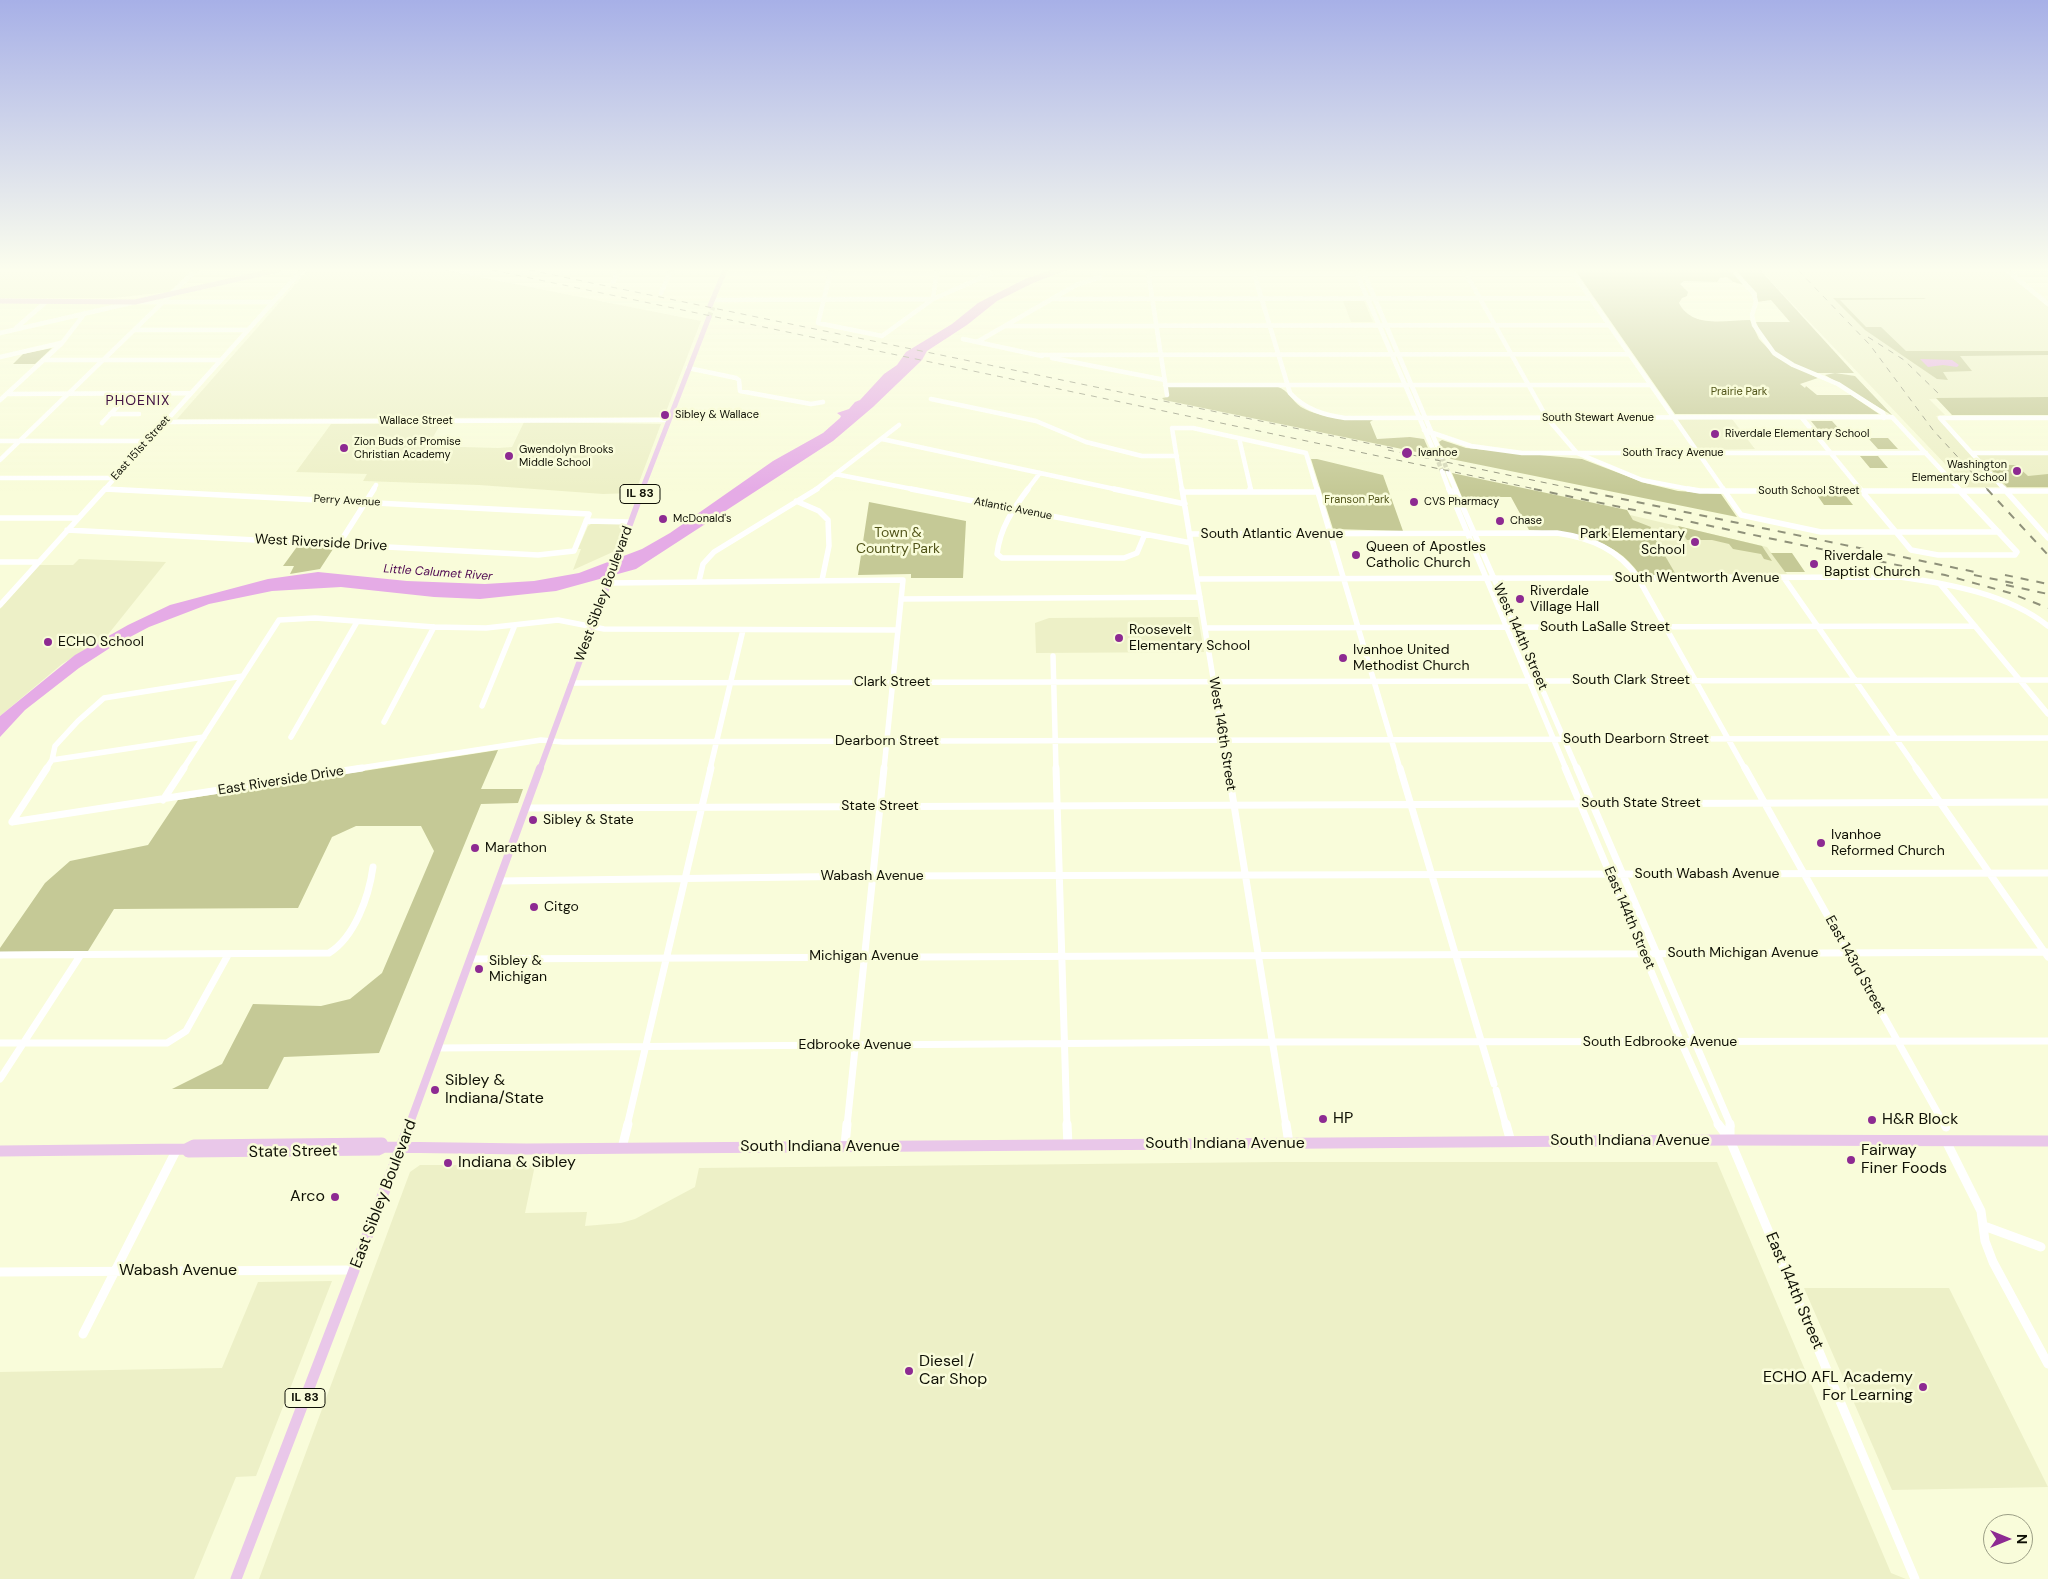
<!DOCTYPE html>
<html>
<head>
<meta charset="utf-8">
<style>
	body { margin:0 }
	#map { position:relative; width:2048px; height:1579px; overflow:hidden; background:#f9fcda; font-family:"DM Sans",sans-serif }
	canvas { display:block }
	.north { position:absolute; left:1983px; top:1514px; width:50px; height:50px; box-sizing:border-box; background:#f9fcda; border:1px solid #9b9e85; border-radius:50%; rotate:90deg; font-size:14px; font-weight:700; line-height:20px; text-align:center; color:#0f1005 }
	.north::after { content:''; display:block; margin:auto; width:18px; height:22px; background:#8d2a92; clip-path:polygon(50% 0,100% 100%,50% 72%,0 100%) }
</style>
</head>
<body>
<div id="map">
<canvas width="2048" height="1579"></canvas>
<div class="north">N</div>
</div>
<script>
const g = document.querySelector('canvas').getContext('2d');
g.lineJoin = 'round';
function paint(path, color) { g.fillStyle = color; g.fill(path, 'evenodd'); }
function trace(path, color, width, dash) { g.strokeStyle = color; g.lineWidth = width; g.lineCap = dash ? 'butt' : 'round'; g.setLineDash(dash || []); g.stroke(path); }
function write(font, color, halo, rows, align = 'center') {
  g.font = font + ' "DM Sans",sans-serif'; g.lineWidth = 5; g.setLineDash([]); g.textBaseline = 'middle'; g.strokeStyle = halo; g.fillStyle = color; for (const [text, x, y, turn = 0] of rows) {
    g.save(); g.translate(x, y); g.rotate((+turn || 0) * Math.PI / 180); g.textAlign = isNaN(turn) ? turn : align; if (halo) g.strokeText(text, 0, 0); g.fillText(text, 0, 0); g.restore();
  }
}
const built = new Path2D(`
	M 0,270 L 192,270 L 169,292 L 113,298 L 0,298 Z
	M 308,270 L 444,270 L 701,321 L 664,417 L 177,419 Z
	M 1760,270 L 2003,270 L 2048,306 L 2048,397 L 1929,399 L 1945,415 L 1936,416 L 1970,454 L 2048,454 L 2048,493 L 2000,487 L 1967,487 Z
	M 1343,301 L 1364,301 L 1373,322 L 1351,322 Z
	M 1677,419 L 1732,419 L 1755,449 L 1698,450 Z
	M 524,422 L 661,424 L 635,493 L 603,494 L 479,485 L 363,481 L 367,474 L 296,472 L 331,424 L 441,423 L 428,446 L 498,448 L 512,447 Z
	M 1630,515 L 1767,547 L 1787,574 L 1666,575 Z
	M 591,524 L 621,524 L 624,526 L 615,551 L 573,570 L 581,549 L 578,549 L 588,526 Z
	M 79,559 L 166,562 L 106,637 L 62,664 L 0,716 L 0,609 L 39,565 L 73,565 Z
	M 1198,617 L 1204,652 L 1036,653 L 1035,623 L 1049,618 Z
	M 1277,1162 L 1717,1162 L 1891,1573 L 1906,1579 L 259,1579 L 410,1172 L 420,1165 L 535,1165 L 525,1213 L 587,1212 L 585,1226 L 621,1223 L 635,1219 L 695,1187 L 699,1168 Z
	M 332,1281 L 256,1476 L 236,1477 L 194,1579 L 0,1579 L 0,1372 L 222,1368 L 258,1282 Z
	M 1804,1288 L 1949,1288 L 2048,1487 L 1892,1490 Z`);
const green = new Path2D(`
	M 1575,270 L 1731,270 L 1744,285 L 1733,282 L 1727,277 L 1720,278 L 1717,282 L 1684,281 L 1680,284 L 1688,292 L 1687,296 L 1682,298 L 1679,303 C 1692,329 1726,320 1750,320 L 1759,339 L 1776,357 L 1818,378 L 1800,384 L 1805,388 L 1806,386 L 1817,395 L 1851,395 L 1879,414 L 1675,414 Z
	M 1735,270 L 1760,270 L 1854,373 L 1816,373 L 1797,366 L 1775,352 L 1762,336 L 1756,322 L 1790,322 L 1771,300 L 1757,302 L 1757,293 Z
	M 1833,298 L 1924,298 L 1926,299 L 1840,300 L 1866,327 L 1881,327 L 1906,351 L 2048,351 L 2048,355 L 1960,356 L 1972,371 L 1943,372 L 1948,380 L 1937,379 L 1865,330 Z
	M 52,348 L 35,364 L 13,364 L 23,354 Z
	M 1835,373 L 1855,376 L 1893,416 L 1825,375 Z
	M 1167,387 L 1278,387 C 1288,390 1292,401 1301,407 C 1324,420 1348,417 1373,420 L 1370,422 L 1377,439 L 1410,437 L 1424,439 L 1431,455 L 1164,400 L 1162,398 L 1168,397 Z
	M 2048,397 L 2048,415 L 1952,415 L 1936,398 Z
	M 1811,421 L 1832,421 L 1842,432 L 1820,432 Z
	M 1868,438 L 1888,438 L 1898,449 L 1878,449 Z
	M 1442,440 L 1466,448 L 1582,459 L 1645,483 L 1678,491 L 1721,494 L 1737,517 L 1451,459 L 1445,455 L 1439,442 Z
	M 1860,456 L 1878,456 L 1888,468 L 1870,468 Z
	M 1311,459 L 1317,459 L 1383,475 L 1403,531 L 1333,529 Z
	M 1987,465 L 2016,465 L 2028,476 L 2048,474 L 2048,487 L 2007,487 Z
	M 1452,473 L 1627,510 L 1633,520 L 1651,527 L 1650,530 L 1675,573 L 1665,573 L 1666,575 L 1640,575 C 1613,536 1572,533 1529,530 L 1511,497 L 1462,497 Z
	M 1817,495 L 1845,495 L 1853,505 L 1824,505 Z
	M 869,502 L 966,521 L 963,578 L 911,578 L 911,574 L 858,575 Z
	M 1678,526 L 1762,546 L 1772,561 L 1764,559 L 1761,554 L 1733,549 L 1729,544 L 1712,540 L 1687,540 Z
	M 299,544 L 335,546 L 320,569 L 290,574 L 294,566 L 283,566 Z
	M 1771,553 L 1792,553 L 1805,572 L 1785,572 Z
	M 498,750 L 481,789 L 523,789 L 518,803 L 481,804 L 379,1053 L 284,1057 L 268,1089 L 172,1089 L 222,1064 L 253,1004 L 321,1006 L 350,999 L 382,973 L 434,851 L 421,826 L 356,826 L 332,837 L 298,908 L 114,909 L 88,951 L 0,952 L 0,948 L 45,883 L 70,861 L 148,845 L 178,800 Z`);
const water = new Path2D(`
	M 1052,270 L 1067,270 L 1033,283 L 997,301 L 967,325 L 927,351 L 922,360 L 873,407 L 833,441 L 636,569 L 556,591 L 480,599 L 434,597 L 341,587 L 272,591 L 209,604 L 149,627 L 113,646 L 79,668 L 25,710 L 0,737 L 0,716 L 75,655 L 128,625 L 170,605 L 268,579 L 318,572 L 407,581 L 485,584 L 534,581 L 579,573 L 642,549 L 670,533 L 773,461 L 823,433 L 840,418 L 841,416 L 837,413 L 849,409 L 855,402 L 860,400 L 884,374 L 897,365 L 906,352 L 952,324 L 978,303 L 1025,279 Z
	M 1920,359 L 1952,360 L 1959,365 L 1957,367 L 1943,365 L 1928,367 Z`);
const minorTunnel = new Path2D(`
	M 1436,456 L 1442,471
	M 1442,457 L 1448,472`);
const majorTunnel = new Path2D(`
	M 709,317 L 713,307`);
const minorFar3 = new Path2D(`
	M 831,270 L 818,323 L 882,336 L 933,299 L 999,270
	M 1253,270 L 1290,393 C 1305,409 1323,415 1345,418 L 1892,417 L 1960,490
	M 1464,270 L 1547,418 L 1577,453 L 1642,480 L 1694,490
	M 1571,270 L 1724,490
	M 1733,270 L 1754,294 L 1756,302 L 1752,315 L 1754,325 L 1774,353 L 1793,365 L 1838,384 L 1883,413 L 1884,418
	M 2006,270 L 2048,304
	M 1148,271 L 1167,395
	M 1363,271 L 1442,457
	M 1356,272 L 1436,456
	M 1148,273 L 1573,273
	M 723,274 L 936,274
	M 613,282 L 619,270
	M 661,293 L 671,270
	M 1053,299 L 1590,298
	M 713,300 L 933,299 L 937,270
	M 1005,326 L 1609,325
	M 16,328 L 47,301
	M 135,330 L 248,330
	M 0,333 L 135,302 L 273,302
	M 963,339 L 1042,356
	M 977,342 L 1076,285 L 1100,277
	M 1039,355 L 1629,354
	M 0,357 L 61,343
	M 1052,358 L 1165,380
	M 43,360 L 221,360
	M 688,368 L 736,378 L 739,380 L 740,391 L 811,404 L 823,402
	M 1165,385 L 1650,385
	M 7,394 L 191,393
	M 931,399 L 1036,421 L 1086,442 L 1142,456 L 1177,456
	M 0,400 L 62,343 L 85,313
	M 110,414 L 139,414
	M 1802,418 L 1861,490
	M 1940,418 L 2005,490
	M 1940,418 L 2048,418
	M 165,422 L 668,420
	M 102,423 L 130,393
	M 1424,430 L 1471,446 L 1522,453 L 1926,453
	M 1239,438 L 1251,490
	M 882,439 L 1119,490
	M 0,441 L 147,441
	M 1972,453 L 2048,453
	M 0,460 L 196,270
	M 1442,471 L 1449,490
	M 1448,472 L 1456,490
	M 835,474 L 917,490
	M 0,478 L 114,478
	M 105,489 L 124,490
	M 104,490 L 302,270
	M 373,490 L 376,485
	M 815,490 L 899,425
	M 1027,490 L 1040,473
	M 1182,490 L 1172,428 L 1193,428 L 1306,453 L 1317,490`);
const minorFar2 = new Path2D(`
	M 911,489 L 1191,543
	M 1028,489 C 1013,509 1000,528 997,554 L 1002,558 L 1124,558 L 1137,553 L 1145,534
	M 1114,489 L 1185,504
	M 1182,489 L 1228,769
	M 1250,489 L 1251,492
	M 1317,489 L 1400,769
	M 1449,489 L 1566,769
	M 1455,489 L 1577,769
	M 1688,489 L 1700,491 L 2048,491
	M 1723,489 L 1741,515 L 1821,532 L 1999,532
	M 1860,489 L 1911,550 L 1938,555 L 2015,555 L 2017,552 L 1958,489
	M 2004,489 L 2048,538
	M 1183,492 L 1318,492
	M 796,501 L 819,511 L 828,520 L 829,546 L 822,580
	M 0,518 L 78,518
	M 586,521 L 630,522
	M 67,530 L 538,555 L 574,551 L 589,514 L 105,489
	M 1190,534 L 1557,533 C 1591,538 1618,549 1638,578 L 1745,769
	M 339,544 L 374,489
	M 0,562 L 39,562
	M 1784,578 L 1917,769
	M 1197,579 L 1900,577 C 1950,584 2008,594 2048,626
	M 699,581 L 703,564 L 714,552 L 817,489
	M 608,583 L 903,580 L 884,769
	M 1940,584 L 2048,714
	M 901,599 L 1200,597
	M 0,605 L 105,489
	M 1205,628 L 1975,626
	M 1053,656 L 1056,769
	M 571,683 L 2048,680
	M 482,706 L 515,625
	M 384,722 L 434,627
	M 291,737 L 357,622
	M 52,760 L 204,737
	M 46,769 L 52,760 L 55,746 L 78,721 L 104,698 L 243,676
	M 183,769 L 279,620 L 315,618 L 434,627 L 486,628 L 558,620 L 604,629 L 898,630
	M 354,769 L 541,740 L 563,742 L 2048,738
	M 710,769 L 743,630`);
const minorFar1 = new Path2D(`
	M 1056,768 L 1067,1126
	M 1228,768 L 1286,1126
	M 1400,768 L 1494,1084
	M 1565,768 L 1681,1042 L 1719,1126
	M 1577,768 L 1731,1126
	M 1745,768 L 1945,1126
	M 1916,768 L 2048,957
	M 163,800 L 184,768
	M 526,808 L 2048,802
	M 12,822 L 362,768
	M 12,822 L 47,768
	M 499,881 L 873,876 L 2048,873
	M 0,955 L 329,953 C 355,937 369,896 373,867
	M 471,959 L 2048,952
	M 0,1043 L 167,1043 L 186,1031 L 228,955
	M 438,1048 L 1272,1042 L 2048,1041
	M 0,1079 L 80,956
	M 1496,1090 L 1506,1126
	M 627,1126 L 711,768
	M 847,1126 L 884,768`);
const minor = new Path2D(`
	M 1067,1124 L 1068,1145
	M 1286,1124 L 1289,1143
	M 1506,1124 L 1511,1142
	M 1718,1124 L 1730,1140 L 1915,1579
	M 1945,1124 L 1946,1127
	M 1730,1140 L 1730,1124
	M 1946,1141 L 1981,1211 L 1985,1241 L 1993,1262 L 2048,1364
	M 845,1146 L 847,1124
	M 622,1148 L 628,1124
	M 1984,1226 L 2041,1247
	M 0,1272 L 355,1270
	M 83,1334 L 177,1149`);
const majorFar3 = new Path2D(`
	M 0,301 L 135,302 L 278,270
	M 710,306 L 725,270
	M 642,490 L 709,317`);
const majorFar2 = new Path2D(`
	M 540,769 L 643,489`);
const majorFar1 = new Path2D(`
	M 409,1126 L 540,768`);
const major = new Path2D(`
	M 186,1149 L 188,1152 L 378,1150 L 384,1147 L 526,1149 L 1730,1140 L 2048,1141
	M 0,1151 L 186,1149 L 194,1145 L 382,1143 L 384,1147
	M 236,1579 L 410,1124`);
const railFar1 = new Path2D(`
	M 492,270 L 1540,490
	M 529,270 L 1396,449
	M 1798,270 L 1870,345 L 1933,430 L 1988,490
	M 1868,337 L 1904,360 L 1939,394
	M 1388,450 L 1580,490`);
const rail = new Path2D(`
	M 1534,489 L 1945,575 L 2010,593 L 2048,608
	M 1574,489 L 1980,573
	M 1987,489 L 2048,555
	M 1974,575 L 2013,583
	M 2005,575 L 2048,584
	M 2006,585 L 2048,594`);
const markers = [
	[665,415,5,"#8d2a92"],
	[1715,434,5,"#8d2a92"],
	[344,448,5,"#8d2a92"],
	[1407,453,6,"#8d2a92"],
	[509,456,5,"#8d2a92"],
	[2017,471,5,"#8d2a92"],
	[1414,502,5,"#8d2a92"],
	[663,519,5,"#8d2a92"],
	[1500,521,5,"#8d2a92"],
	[1695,542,5,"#8d2a92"],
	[1356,555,5,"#8d2a92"],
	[1814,564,5,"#8d2a92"],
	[1520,599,5,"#8d2a92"],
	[1119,638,5,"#8d2a92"],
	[48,642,5,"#8d2a92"],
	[1343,658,5,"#8d2a92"],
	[533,820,5,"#8d2a92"],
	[1821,843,5,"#8d2a92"],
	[475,848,5,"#8d2a92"],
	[534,907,5,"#8d2a92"],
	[479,969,5,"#8d2a92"],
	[435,1090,5,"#8d2a92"],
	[1323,1119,5,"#8d2a92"],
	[1872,1120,5,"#8d2a92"],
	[1851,1160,5,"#8d2a92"],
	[448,1163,5,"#8d2a92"],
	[335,1197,5,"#8d2a92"],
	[909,1371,5,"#8d2a92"],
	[1923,1387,5,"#8d2a92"]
];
const farParknames = [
	["Prairie Park",1739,392],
	["Franson Park",1357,500]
];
const farPoinames = [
	["Sibley & Wallace",675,415],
	["Riverdale Elementary School",1725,434],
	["Zion Buds of Promise",354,442],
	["Christian Academy",354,455],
	["Gwendolyn Brooks",519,450],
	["Middle School",519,463],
	["Ivanhoe",1418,453],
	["Washington",2007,465,"right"],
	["Elementary School",2007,478,"right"],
	["CVS Pharmacy",1424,502],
	["McDonald's",673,519],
	["Chase",1510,521]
];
const farStreetnames = [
	["South Stewart Avenue",1598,418],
	["Wallace Street",416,421],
	["East 151st Street",141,448,-48],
	["South Tracy Avenue",1673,453],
	["South School Street",1809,491],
	["Perry Avenue",347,501,3],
	["Atlantic Avenue",1013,509,11]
];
const shields = [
	[640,494,40],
	[305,1398,40]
];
const shieldNames = [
	["IL 83",640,494],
	["IL 83",305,1398]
];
const farWaternames = [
	["Little Calumet River",438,573,4]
];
const farQuarternames = [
	["PHOENIX",138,401]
];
const parkNames = [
	["Town &",898,533],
	["Country Park",898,549]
];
const streetNames = [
	["South Atlantic Avenue",1272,534],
	["West Riverside Drive",321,543,3],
	["South Wentworth Avenue",1697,578],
	["West Sibley Boulevard",604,594,-70],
	["South LaSalle Street",1605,627],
	["West 144th Street",1520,637,66],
	["South Clark Street",1631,680],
	["Clark Street",892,682],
	["West 146th Street",1222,734,81],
	["South Dearborn Street",1636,739],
	["Dearborn Street",887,741],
	["East Riverside Drive",281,781,-9],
	["South State Street",1641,803],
	["State Street",880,806],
	["South Wabash Avenue",1707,874],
	["Wabash Avenue",872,876],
	["East 144th Street",1629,918,67],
	["South Michigan Avenue",1743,953],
	["Michigan Avenue",864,956],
	["East 143rd Street",1855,965,61],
	["South Edbrooke Avenue",1660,1042],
	["Edbrooke Avenue",855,1045]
];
const poiNames = [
	["Park Elementary",1685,534,"right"],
	["School",1685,550,"right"],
	["Queen of Apostles",1366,547],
	["Catholic Church",1366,563],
	["Riverdale",1824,556],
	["Baptist Church",1824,572],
	["Riverdale",1530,591],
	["Village Hall",1530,607],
	["Roosevelt",1129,630],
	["Elementary School",1129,646],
	["ECHO School",58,642],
	["Ivanhoe United",1353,650],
	["Methodist Church",1353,666],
	["Sibley & State",543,820],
	["Ivanhoe",1831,835],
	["Reformed Church",1831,851],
	["Marathon",485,848],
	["Citgo",544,907],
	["Sibley &",489,961],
	["Michigan",489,977]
];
const nearPoinames = [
	["Sibley &",445,1081],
	["Indiana/State",445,1099],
	["HP",1333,1119],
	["H&R Block",1882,1120],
	["Fairway",1861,1151],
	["Finer Foods",1861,1169],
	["Indiana & Sibley",458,1163],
	["Arco",325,1197,"right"],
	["Diesel /",919,1362],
	["Car Shop",919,1380],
	["ECHO AFL Academy",1913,1378,"right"],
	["For Learning",1913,1396,"right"]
];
const nearStreetnames = [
	["South Indiana Avenue",1630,1141],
	["South Indiana Avenue",1225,1144],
	["South Indiana Avenue",820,1147],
	["State Street",293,1152,-1],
	["East Sibley Boulevard",384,1194,-69],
	["Wabash Avenue",178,1271],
	["East 144th Street",1794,1291,67]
];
paint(built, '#edf0c7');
paint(green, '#c5c996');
paint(water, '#e5abe6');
trace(minorTunnel, '#d6d9ba', 4.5, [4.5, 2]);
trace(majorTunnel, '#d6d9ba', 5, [5, 2.5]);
trace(minorFar3, '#fff', 4.5);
trace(minorFar2, '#fff', 5.5);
trace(minorFar1, '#fff', 7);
trace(minor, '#fff', 9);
trace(majorFar3, '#e9c7e9', 5);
trace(majorFar2, '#e9c7e9', 6);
trace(majorFar1, '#e9c7e9', 8);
trace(major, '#e9c7e9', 11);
trace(railFar1, '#8f917a', 1, [6, 6]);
trace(rail, '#8f917a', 2, [8, 8]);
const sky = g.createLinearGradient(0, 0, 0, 491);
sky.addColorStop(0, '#a7b0e7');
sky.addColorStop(0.55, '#fcfeee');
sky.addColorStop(1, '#fcfeee00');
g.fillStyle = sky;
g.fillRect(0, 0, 2048, 491);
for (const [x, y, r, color] of markers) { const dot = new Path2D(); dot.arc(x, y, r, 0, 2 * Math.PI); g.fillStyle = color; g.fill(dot); trace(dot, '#f9fcda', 2); }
write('11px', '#515419', '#f9fcda', farParknames);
write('11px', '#0f1005', '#f9fcda', farPoinames, 'left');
write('11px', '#0f1005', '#f9fcda', farStreetnames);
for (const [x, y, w] of shields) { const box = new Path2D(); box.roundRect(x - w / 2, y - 9.5, w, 19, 4); g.fillStyle = '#f9fcda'; g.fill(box); trace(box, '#0f1005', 1); }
write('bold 12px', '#0f1005', null, shieldNames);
write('italic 12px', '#4e0751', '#f9fcda', farWaternames);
g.letterSpacing = '1px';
write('14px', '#401143', '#f9fcda', farQuarternames);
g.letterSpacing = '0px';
write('14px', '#515419', '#f9fcda', parkNames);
write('14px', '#0f1005', '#f9fcda', streetNames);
write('14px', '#0f1005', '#f9fcda', poiNames, 'left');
write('16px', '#0f1005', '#f9fcda', nearPoinames, 'left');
write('16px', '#0f1005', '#f9fcda', nearStreetnames);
</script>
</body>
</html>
